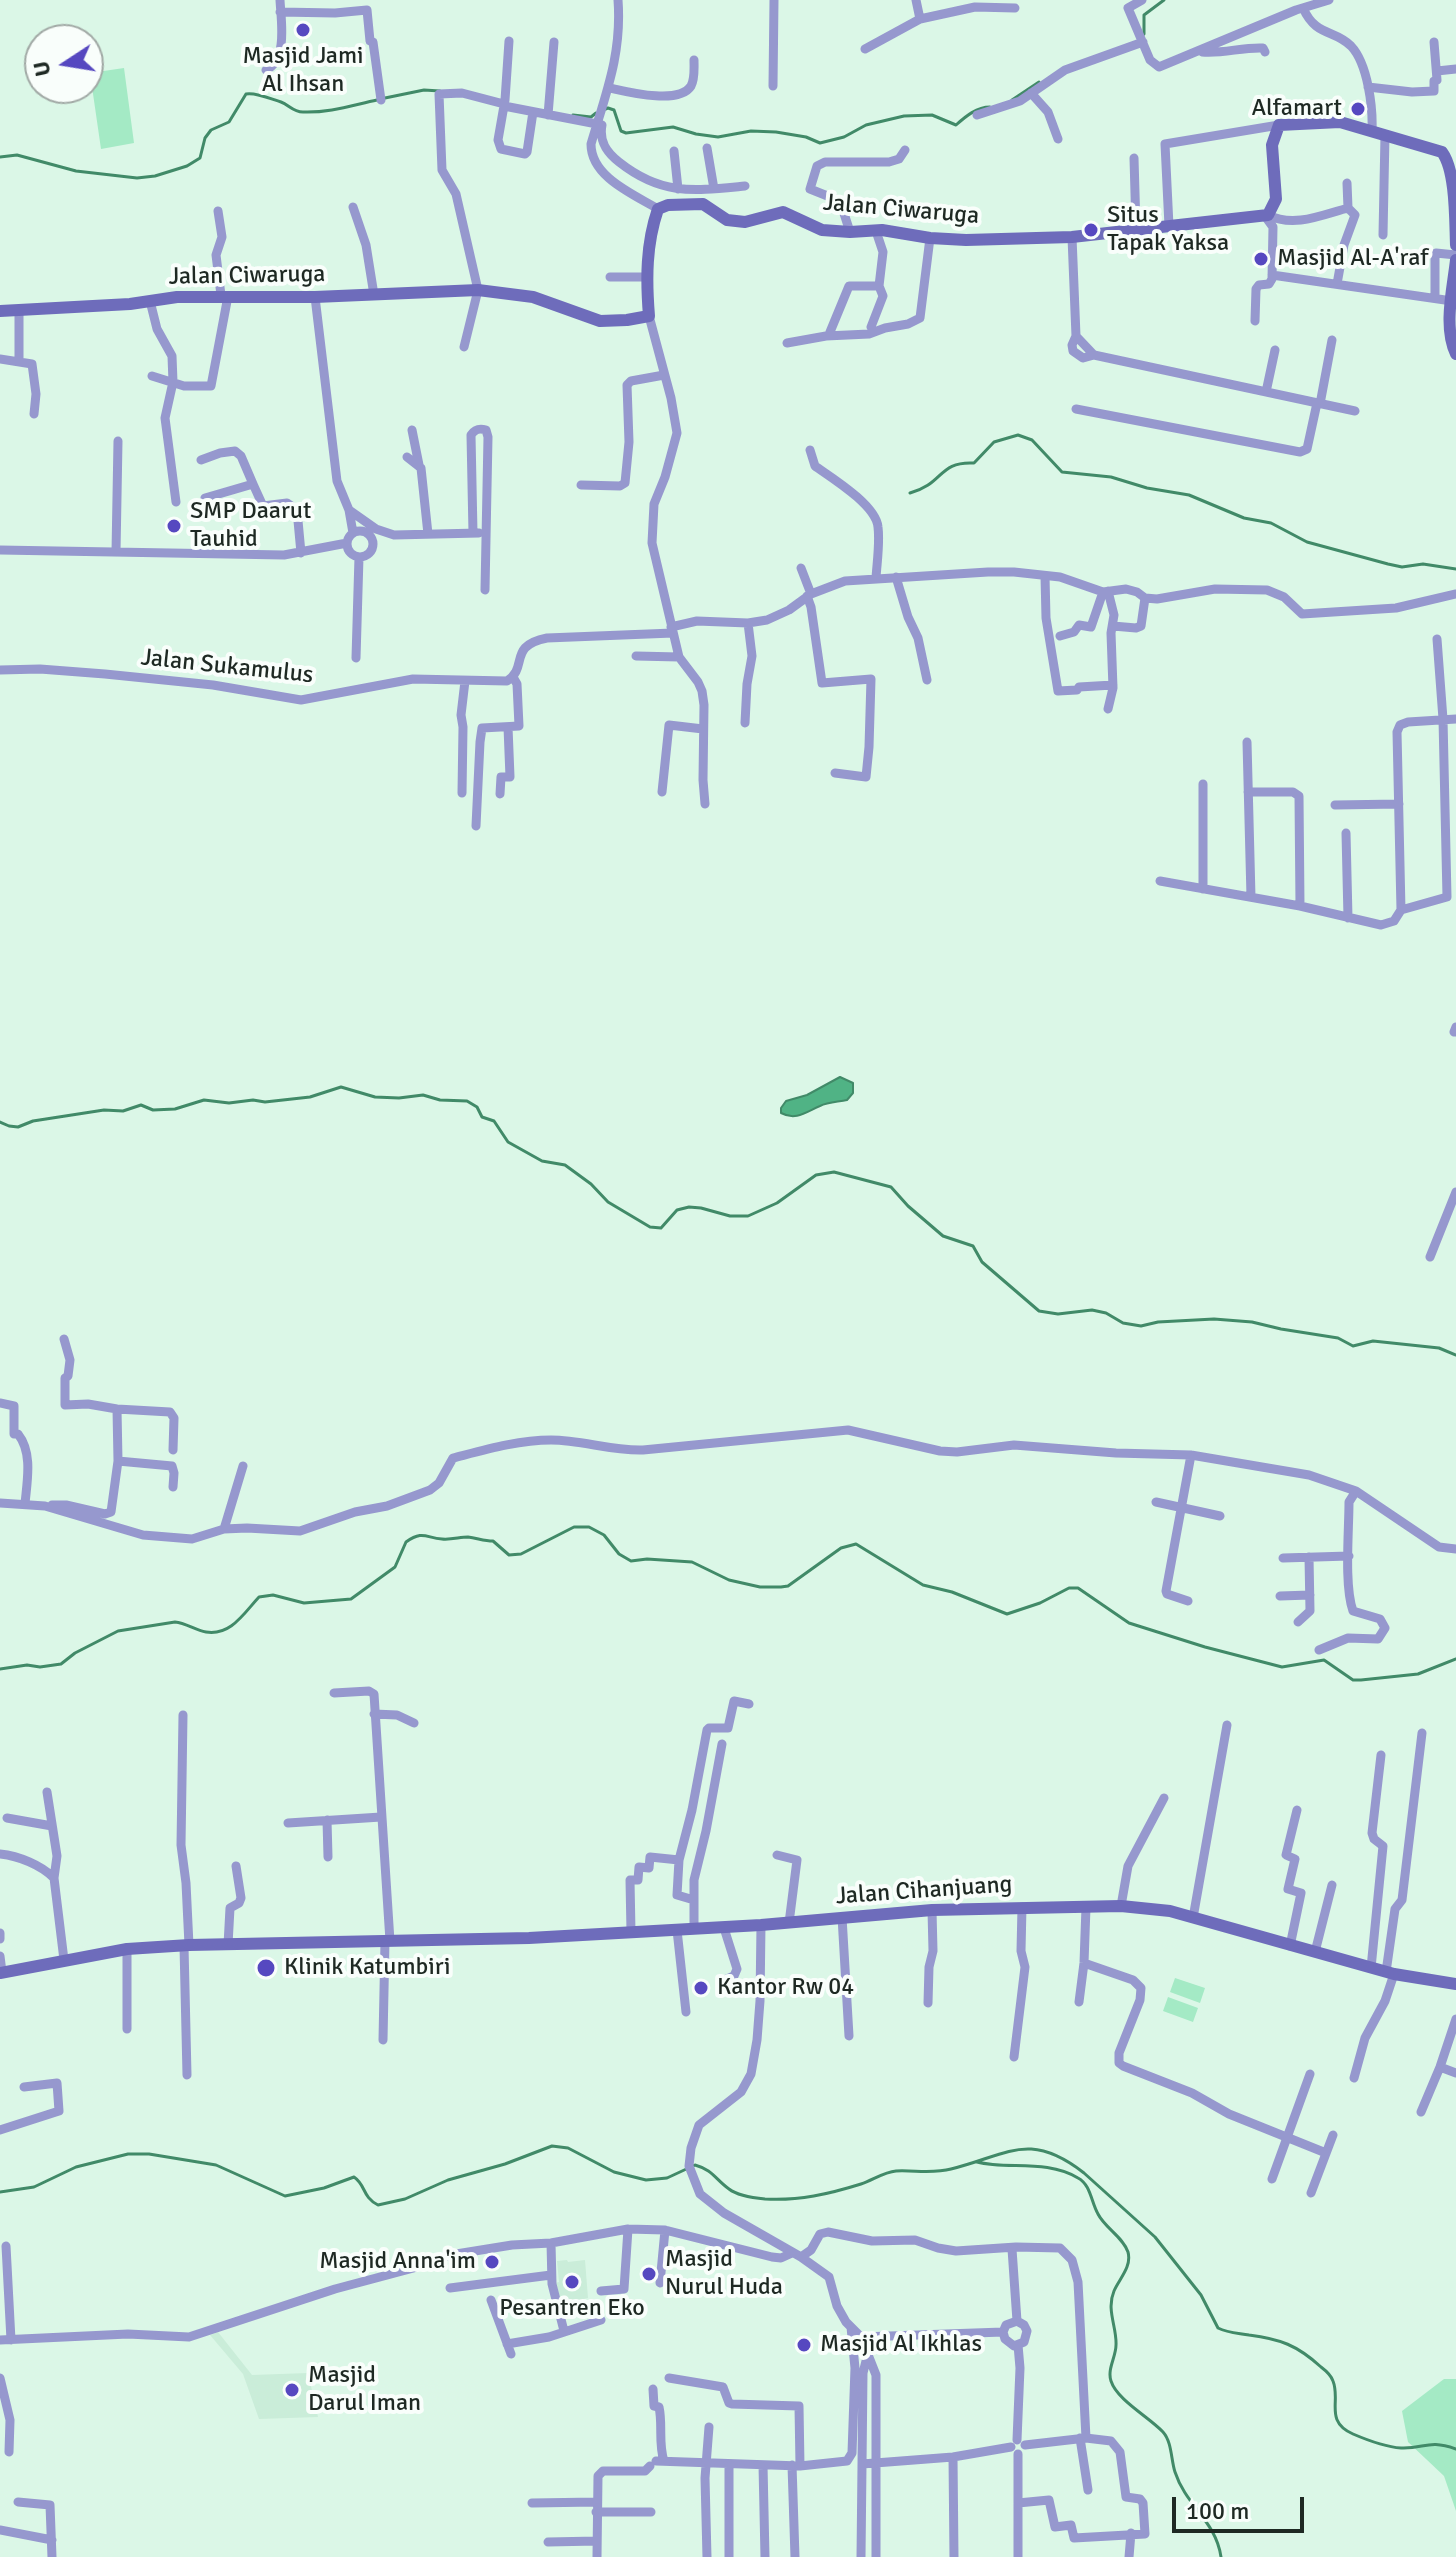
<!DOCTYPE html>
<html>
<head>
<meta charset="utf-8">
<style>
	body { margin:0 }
	#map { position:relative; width:1456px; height:2557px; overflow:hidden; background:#dbf7e7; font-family:Signika,sans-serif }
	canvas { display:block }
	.north { position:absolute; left:24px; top:24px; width:80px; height:80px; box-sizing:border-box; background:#f9fefb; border:2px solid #a1a9a5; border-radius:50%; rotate:258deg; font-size:22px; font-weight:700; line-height:32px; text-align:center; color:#1e2923 }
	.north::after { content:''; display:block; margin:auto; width:28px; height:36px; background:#5648c0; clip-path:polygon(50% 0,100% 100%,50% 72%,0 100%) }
	.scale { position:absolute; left:1172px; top:2497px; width:132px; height:36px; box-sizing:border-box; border:4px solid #1e2923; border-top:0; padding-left:10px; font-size:24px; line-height:28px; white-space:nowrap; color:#1e2923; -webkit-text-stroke:6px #f9fefb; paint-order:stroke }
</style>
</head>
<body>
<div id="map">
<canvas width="1456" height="2557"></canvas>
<div class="north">U</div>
<div class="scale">100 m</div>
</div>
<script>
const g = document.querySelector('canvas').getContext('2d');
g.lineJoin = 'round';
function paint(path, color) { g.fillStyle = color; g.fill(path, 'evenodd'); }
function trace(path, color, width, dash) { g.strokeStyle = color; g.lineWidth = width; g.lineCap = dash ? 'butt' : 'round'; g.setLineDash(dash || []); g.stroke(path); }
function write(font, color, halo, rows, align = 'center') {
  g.font = font + ' Signika,sans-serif'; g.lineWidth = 8; g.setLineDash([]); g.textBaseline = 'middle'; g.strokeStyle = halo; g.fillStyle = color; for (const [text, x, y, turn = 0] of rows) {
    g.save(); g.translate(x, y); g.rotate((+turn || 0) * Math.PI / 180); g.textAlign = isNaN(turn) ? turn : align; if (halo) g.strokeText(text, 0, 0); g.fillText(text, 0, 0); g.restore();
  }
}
const built = new Path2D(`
	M 567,2260 L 568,2262 L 585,2260 L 588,2298 L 559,2305 L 555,2283 L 559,2282 L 557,2261 Z
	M 218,2332 L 252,2375 L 308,2373 L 318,2417 L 259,2419 L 243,2374 L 210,2335 Z`);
const green = new Path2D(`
	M 124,68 L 134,143 L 101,149 L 90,73 Z
	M 1175,1978 L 1205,1988 L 1200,2003 L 1170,1992 Z
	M 1168,1997 L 1198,2008 L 1193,2022 L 1163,2011 Z
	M 1444,2379 L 1456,2379 L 1456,2511 L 1444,2476 L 1408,2442 L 1402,2411 Z`);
const water = new Path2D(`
	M 840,1077 L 853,1083 L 853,1093 L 847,1100 C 838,1102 828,1102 820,1106 C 806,1112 796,1121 781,1113 L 781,1108 L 786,1101 L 807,1095 Z`);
const stream = new Path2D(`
	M 1141,37 L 1144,34 L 1144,15 L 1164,0
	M 385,98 L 424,90 L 440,91
	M 1012,100 L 1039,82
	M 603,110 L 608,108 L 614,110 L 621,131 L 626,133 L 673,127 L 696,134 L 718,137 L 751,131 L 776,132 L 806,137 L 820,143 L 844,137 L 866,125 L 904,116 L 932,115 L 956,125 C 966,116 977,107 990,107
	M 573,115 L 591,117 L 596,113
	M 0,157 L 17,155 L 76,171 L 137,178 L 155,176 L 187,166 L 200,158 L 205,138 L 211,130 L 229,122 L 246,94 C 256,92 271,99 281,102 C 289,105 293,112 303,112 C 329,113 353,105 377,100
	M 910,493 C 944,484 938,461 974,463 L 994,442 L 1018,435 L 1032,440 L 1062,472 L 1111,477 L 1147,488 L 1189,495 L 1244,518 L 1271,523 L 1307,542 L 1388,564 L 1402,567 L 1423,564 L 1456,569
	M 0,1122 L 9,1126 L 18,1127 L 33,1121 L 104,1110 L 123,1111 L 141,1105 L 153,1110 L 175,1109 L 204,1100 L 229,1103 L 253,1100 L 265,1102 L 310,1097 L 341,1087 L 375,1097 L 399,1098 L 423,1095 L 440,1100 L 467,1101 L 477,1107 L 482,1117 L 494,1121 L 508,1142 L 542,1161 L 565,1165 L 591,1184 L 608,1202 L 650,1227 L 661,1228 L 677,1210 L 689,1207 L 701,1208 L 730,1216 L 748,1216 L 777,1203 L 816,1175 L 834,1172 L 891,1187 L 908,1206 L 943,1236 L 973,1246 L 982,1262 L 1039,1311 L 1058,1314 L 1092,1310 L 1106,1313 L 1123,1323 L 1141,1326 L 1158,1322 L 1214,1319 L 1252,1322 L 1281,1329 L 1338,1338 L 1353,1346 L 1373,1341 L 1439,1348 L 1456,1355
	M 0,1669 L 27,1665 L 40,1667 L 61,1664 L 75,1653 L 118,1631 L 175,1622 C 186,1623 195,1630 206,1632 C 231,1636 244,1613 259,1597 L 273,1595 L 304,1603 L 351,1599 L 395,1567 L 406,1542 C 423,1530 426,1538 442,1539 C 451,1540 460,1537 468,1537 C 477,1538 484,1541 493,1541 L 509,1555 L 521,1554 L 574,1527 L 589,1527 L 604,1535 L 619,1554 L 631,1561 L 647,1559 L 692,1562 L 729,1580 L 760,1587 L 781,1587 L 788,1586 L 841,1548 L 856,1544 L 923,1585 L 952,1592 L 1007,1614 L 1040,1603 L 1069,1588 L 1078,1588 L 1129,1623 L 1205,1647 L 1282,1667 L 1324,1660 L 1353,1680 L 1361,1680 L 1418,1674 L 1456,1659
	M 977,2162 C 1008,2170 1046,2159 1078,2178 C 1091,2185 1091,2202 1098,2214 C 1105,2228 1123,2237 1128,2252 C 1132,2267 1119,2279 1114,2291 C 1106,2310 1117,2327 1116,2345 C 1116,2357 1107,2369 1111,2381 C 1117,2400 1149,2417 1163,2432 C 1172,2442 1171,2460 1175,2472 C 1186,2506 1216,2521 1221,2557
	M 0,2192 L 34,2187 L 76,2167 L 128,2154 L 149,2154 L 216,2165 L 285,2196 L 324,2188 L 354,2177 C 366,2185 362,2197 378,2205 L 405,2199 L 448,2180 L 505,2164 L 552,2146 L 568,2148 L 614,2172 L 646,2180 L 667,2178 L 695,2165 C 713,2170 715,2179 729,2189 C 738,2196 754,2198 765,2199 C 799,2201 829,2194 861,2184 C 873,2180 884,2172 896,2171 C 914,2170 933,2174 951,2169 C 1008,2155 1029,2130 1084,2173 L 1155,2237 L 1201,2295 L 1218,2328 C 1228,2333 1238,2333 1249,2335 C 1280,2339 1297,2345 1321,2367 C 1325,2370 1331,2375 1333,2381 C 1341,2401 1324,2421 1353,2434 C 1367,2440 1386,2447 1401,2448 C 1425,2449 1428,2439 1456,2449`);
const street = new Path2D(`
	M 618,0 C 622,54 606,93 591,144 C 591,177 633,194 658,209
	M 916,0 L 920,19
	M 1142,0 L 1128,8 L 1150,60 L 1159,67 L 1296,10 L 1329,0
	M 1303,8 C 1316,37 1334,29 1351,46 C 1368,64 1373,108 1372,131
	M 280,12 L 335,13 L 367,10 L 370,41 L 373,42 L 381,100
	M 509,41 L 505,100 L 498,140 L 501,149 L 525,154 L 527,152 L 533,112
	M 865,49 L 920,19 L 975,7 L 1015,8
	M 1202,52 C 1223,54 1242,47 1263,48 L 1265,52
	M 266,70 C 288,60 281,20 280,0
	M 1437,71 L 1456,69
	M 773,86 L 774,0
	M 1368,87 L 1412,92 L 1434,91 L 1434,81 L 1437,80 L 1434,42
	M 610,88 C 628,92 679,105 691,86 C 695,79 694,68 694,60
	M 1031,93 L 1048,112 L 1058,139
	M 504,106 L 597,124
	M 548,115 L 554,42
	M 977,115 L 1020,101 L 1065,70 L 1143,42
	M 602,125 C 599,141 606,152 619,162 C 662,196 694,191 745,186
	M 707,148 L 714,189
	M 674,151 L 678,189
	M 1134,158 L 1136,228
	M 1347,183 L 1348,208
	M 353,207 L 366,245 L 374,295
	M 218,211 L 222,237 L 216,255 L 221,295
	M 1268,215 C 1294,228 1322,215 1348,208 L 1355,215 L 1344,245 L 1337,284
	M 1169,226 L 1165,144 L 1279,125
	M 850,232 L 840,201 L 810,189 L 817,166 L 825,162 L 889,162 L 899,159 L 905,150
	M 1383,235 L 1385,135
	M 1072,237 L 1076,336 L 1072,345 L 1073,351 L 1083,358 L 1094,355
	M 1272,275 L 1452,301
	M 610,277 L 646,277
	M 315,297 L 337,481 L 349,510 L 353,533
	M 1435,298 L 1435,255 L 1436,253 L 1456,255
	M 150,301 L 157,329 L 172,356 L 173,382 L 165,418 L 176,502
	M 19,309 L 19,361
	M 649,316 L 671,398 L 677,433 L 665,477 L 654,504 L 652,543 L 679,657 L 698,682 L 702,691 L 704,705 L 703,780 L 705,804
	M 1255,321 L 1256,289 L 1259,285 L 1269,284 L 1272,279 L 1273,227 L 1265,216
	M 871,327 L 883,296 L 879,286
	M 830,332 L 849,286 L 879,286 L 883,252 L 876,231
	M 1076,336 L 1094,355 L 1355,411
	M 787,343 L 826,336 L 869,334 L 885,328 L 908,324 L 920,318 L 930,238
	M 464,347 L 478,290 L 456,194 L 442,170 L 439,94 L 462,93 L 504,104
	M 0,359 L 32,364 L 36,394 L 34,414
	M 152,376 L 184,386 L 211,386 L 228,296
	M 1266,392 L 1275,350
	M 1320,404 L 1332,340
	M 1076,409 L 1300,452 L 1307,449 L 1317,403
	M 412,430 L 419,465
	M 810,450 L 815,466 C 832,478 876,505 878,527 C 880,543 877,562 876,578
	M 407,457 L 421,468 L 428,534
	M 201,460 L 220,453 L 235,451 L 241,456 L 253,484 L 205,498
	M 253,484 L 263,506 L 287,503 L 297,510 L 301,553
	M 581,485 L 620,486 L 625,483 L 629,442 L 627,385 L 631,381 L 664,375
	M 349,510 L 376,529 L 394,535 L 479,533
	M347 544a13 13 0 1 1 26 0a13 13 0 1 1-26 0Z
	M 473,533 L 471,435 C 475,429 479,428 486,430 L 488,437 L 485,590
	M 0,550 L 284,555 L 347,543
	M 116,552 L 118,441
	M 801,568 L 811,594
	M 1045,576 L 1046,618 L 1058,691 L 1077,690 L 1079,687 L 1113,685
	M 896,577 L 908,617 L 918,638 L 927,680
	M 807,596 L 811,607 L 822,683 L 871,679 L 869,747 L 866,777 L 835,773
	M 1113,626 L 1136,628 L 1141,626 L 1145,598
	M 671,627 L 697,621 L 748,623 L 767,620 L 789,610 L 811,594 L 845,581 L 988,572 L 1014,572 L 1060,577 L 1103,592 L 1126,589 L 1137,592 L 1145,598 L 1157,599 L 1215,589 L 1267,590 L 1284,597 L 1302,614 L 1396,608 L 1456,594
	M 1060,636 L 1074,632 L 1079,625 L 1091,627 L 1103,592
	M 636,656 L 679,657
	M 356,658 L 359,557
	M 0,670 L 40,669 L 105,674 L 213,685 L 301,700 L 413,679 L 507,681 C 529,667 507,646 547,638 L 673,633
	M 1108,709 L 1113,688 L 1111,633 L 1114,615 L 1108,591
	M 745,723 L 747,684 L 752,656 L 748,623
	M 1247,742 L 1251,897
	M 1203,784 L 1203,889
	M 662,792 L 669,725 L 703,729
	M 1248,792 L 1293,792 L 1299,796 L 1300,906
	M 462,793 L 463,727 L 461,715 L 465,681
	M 500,794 L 501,777 L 510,777 L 508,727
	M 1335,805 L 1399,804
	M 476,826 L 480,742 L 482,728 L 519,726 L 517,684 L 513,677
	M 1346,833 L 1348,918
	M 1160,881 L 1300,906 L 1381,925 L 1394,921 L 1401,910 L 1447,897 L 1443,719 L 1437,639
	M 1401,910 L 1397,732 L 1400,725 L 1408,722 L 1456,719
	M 1456,1027 L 1454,1032 L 1456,1032
	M 1430,1257 L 1456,1192
	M 64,1339 L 70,1360 L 68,1376 L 65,1378 L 65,1405 L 88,1404 L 117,1409 L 170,1412 L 174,1418 L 173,1450
	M 0,1403 L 14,1406 L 14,1434 L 18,1434 C 33,1453 27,1481 25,1504
	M 118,1461 L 172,1466 L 174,1473 L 173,1487
	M 1156,1502 L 1220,1516
	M 0,1503 L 45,1506 L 143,1535 L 192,1539 L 224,1529 L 247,1528 L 300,1531 L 355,1512 L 387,1506 L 430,1490 L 439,1483 L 453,1458 C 484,1450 518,1440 551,1440 C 582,1440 611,1451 643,1450 L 848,1430 L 940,1451 L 957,1452 L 1014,1445 L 1116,1453 L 1191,1455 L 1309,1475 L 1356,1491 L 1439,1547 L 1456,1549
	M 52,1505 L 66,1505 L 105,1514 L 111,1512 L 118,1461 L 117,1409
	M 224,1529 L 243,1466
	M 1283,1558 L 1349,1556
	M 1280,1596 L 1310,1595
	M 1188,1601 L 1167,1594 L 1166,1591 L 1191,1455
	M 1298,1622 L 1310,1611 L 1309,1557
	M 1319,1650 L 1348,1638 L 1378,1639 L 1385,1628 L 1380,1619 L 1353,1611 C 1344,1586 1349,1531 1349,1502 L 1356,1491
	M 334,1693 L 369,1691 L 374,1694 L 390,1941
	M 374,1714 L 397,1715 L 414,1723
	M 183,1715 L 181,1845 L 186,1883 L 189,1945
	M 47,1792 L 57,1856 L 54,1878
	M 7,1818 L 52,1826
	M 327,1820 L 328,1857
	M 288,1823 L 381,1817
	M 0,1854 C 19,1856 41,1865 54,1878 L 64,1960
	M 777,1855 L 797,1860 L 789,1923
	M 694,1900 L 677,1895 L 679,1860 L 692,1810 L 707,1730 L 709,1728 L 728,1728 L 734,1701 L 749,1704
	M 1121,1906 L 1128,1866 L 1164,1798
	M 842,1917 L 849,2036
	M 1193,1918 L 1227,1725
	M 761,1925 L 760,2001 L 757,2040 L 751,2074 L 741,2092 L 699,2125 L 691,2148 L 689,2166 L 700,2194 L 724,2213 L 801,2257 L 829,2277 L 837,2306 L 846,2322 L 861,2337 L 876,2375 L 876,2557
	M 724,1928 L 737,1969 L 734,1976 L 727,1979
	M 694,1929 L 694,1880 L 706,1831 L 722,1744
	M 677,1930 L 686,2012
	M 631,1932 L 630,1880 L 638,1880 L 639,1867 L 649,1868 L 650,1857 L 679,1860
	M 0,1933 L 0,1939
	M 228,1945 L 230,1908 L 239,1903 L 241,1898 L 236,1866
	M 184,1946 L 187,2075
	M 1290,1946 L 1301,1893 L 1288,1889 L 1295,1859 L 1286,1855 L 1297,1810
	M 127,1949 L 127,2029
	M 1315,1952 L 1332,1885
	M 0,1956 L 2,1972
	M 1084,1963 L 1133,1980 L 1141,1988 L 1140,2000 L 1119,2053 L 1119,2063 L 1123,2066 L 1192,2093 L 1229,2114 L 1326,2153
	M 1371,1968 L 1383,1846 L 1374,1839 L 1372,1833 L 1381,1755
	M 1386,1972 L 1395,1909 L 1402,1900 L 1422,1733
	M 1079,2002 L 1084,1963 L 1086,1907
	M 928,2003 L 929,1967 L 933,1951 L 932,1910
	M 383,2040 L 385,1941
	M 1014,2057 L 1025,1967 L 1021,1951 L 1022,1907
	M 1440,2067 L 1456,2073
	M 1354,2078 L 1365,2038 L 1385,2001 L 1394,1974
	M 1421,2112 L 1440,2067 L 1456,2019
	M 0,2130 L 59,2111 L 57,2083 L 24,2087
	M 1272,2179 L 1310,2074
	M 1311,2193 L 1333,2135
	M 551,2243 L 552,2284 L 564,2331
	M 6,2246 L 11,2340
	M 1012,2249 L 1017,2321 L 1024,2325 L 1027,2331 L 1024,2342 L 1014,2346 L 1005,2339 L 1003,2332 L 1006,2325 L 1017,2321
	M 801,2257 L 811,2250 L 820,2234 L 828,2232 L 872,2241 L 915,2240 L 938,2248 L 956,2251 L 1016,2247 L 1060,2248 L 1072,2260 L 1078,2282 L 1086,2438
	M 660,2283 L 665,2230
	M 450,2288 L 551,2275
	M 601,2291 L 624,2289 L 628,2229
	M 491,2300 L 511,2354
	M 861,2337 L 1003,2332
	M 0,2340 L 128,2334 L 189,2337 L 335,2289 L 421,2266 L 450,2255 L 512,2245 L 551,2243 L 628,2229 L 665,2230 L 772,2257 L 781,2258 L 792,2253
	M 507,2344 L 549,2337 L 601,2320
	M 0,2378 L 10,2420 L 9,2452
	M 669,2378 L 723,2387 L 729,2403 L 732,2404 L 799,2406 L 800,2466
	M 653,2389 L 654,2406 L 659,2407 C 663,2425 658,2443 664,2461
	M 1080,2438 L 1088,2490
	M 1017,2440 L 1020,2368 L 1018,2345
	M 1018,2454 L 1018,2557
	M 953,2457 L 954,2557
	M 656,2461 L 800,2466 L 847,2461 L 852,2453 L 855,2368 L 851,2327
	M 729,2464 L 729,2557
	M 862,2464 L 953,2457 L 1011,2447
	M 763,2465 L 765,2557
	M 792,2465 L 795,2557
	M 18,2502 L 50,2505 L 52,2557
	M 532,2503 L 596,2502
	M 1018,2503 L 1049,2500 L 1055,2527 L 1071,2525 L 1074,2538 L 1145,2534 L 1143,2503 L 1140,2499 L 1126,2497 L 1120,2452 L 1111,2441 L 1086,2438 L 1025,2445
	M 596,2512 L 651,2512
	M 0,2530 L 52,2540
	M 548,2542 L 597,2541
	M 597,2557 L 598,2476 L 603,2471 L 645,2471 L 650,2466
	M 707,2557 L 705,2478 L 709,2427
	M 861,2557 L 863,2373 L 868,2353
	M 1129,2557 L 1131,2533`);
const secondary = new Path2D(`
	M 1456,260 C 1453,288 1443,327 1456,354
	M 0,311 L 130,304 L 177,297 L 315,297 L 478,290 L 533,297 L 600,321 L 627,320 L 649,316 C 646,279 646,244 658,209 L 668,205 L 703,204 L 727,220 L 745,222 L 783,212 L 822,230 L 850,232 L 882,230 L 930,238 L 966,240 L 1072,237 L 1268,215 L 1276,199 L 1272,145 L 1279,125 L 1340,122 L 1442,152 C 1456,171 1455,219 1456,245
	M 0,1973 L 127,1949 L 189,1945 L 529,1938 L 761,1925 L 932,1910 L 1121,1906 L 1170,1911 L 1394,1974 L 1456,1984`);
const markers = [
	[303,30,8,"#5648c0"],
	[1358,109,8,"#5648c0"],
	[1091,230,8,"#5648c0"],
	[1261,259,8,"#5648c0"],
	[174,526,8,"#5648c0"],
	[266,1968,10,"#5648c0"],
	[701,1988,8,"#5648c0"],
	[492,2262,8,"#5648c0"],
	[649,2274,8,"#5648c0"],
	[572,2282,8,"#5648c0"],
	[804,2345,8,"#5648c0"],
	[292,2390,8,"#5648c0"]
];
const poiNames = [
	["Masjid Jami",303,57,"center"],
	["Al Ihsan",303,85,"center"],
	["Alfamart",1342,109,"right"],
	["Situs",1107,216],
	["Tapak Yaksa",1107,244],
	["Masjid Al-A'raf",1277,259],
	["SMP Daarut",190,512],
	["Tauhid",190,540],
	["Klinik Katumbiri",284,1968],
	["Kantor Rw 04",717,1988],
	["Masjid",665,2260],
	["Nurul Huda",665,2288],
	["Masjid Anna'im",476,2262,"right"],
	["Pesantren Eko",572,2309,"center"],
	["Masjid Al Ikhlas",820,2345],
	["Masjid",308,2376],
	["Darul Iman",308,2404]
];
const streetNames = [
	["Jalan Ciwaruga",901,210,5],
	["Jalan Ciwaruga",247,276,-1],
	["Jalan Sukamulus",227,667,6],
	["Jalan Cihanjuang",924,1891,-4]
];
paint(built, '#caedd9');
paint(green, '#a4eac5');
paint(water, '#50b385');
trace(water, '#418a68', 2);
trace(stream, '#418a68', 3);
trace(street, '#9698ce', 9);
trace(secondary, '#6e6cbb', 12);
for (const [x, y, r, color] of markers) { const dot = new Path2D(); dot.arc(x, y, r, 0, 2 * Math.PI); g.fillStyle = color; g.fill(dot); trace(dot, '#f9fefb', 3); }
write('24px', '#1e2923', '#f9fefb', poiNames, 'left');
write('24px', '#1e2923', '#f9fefb', streetNames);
</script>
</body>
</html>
